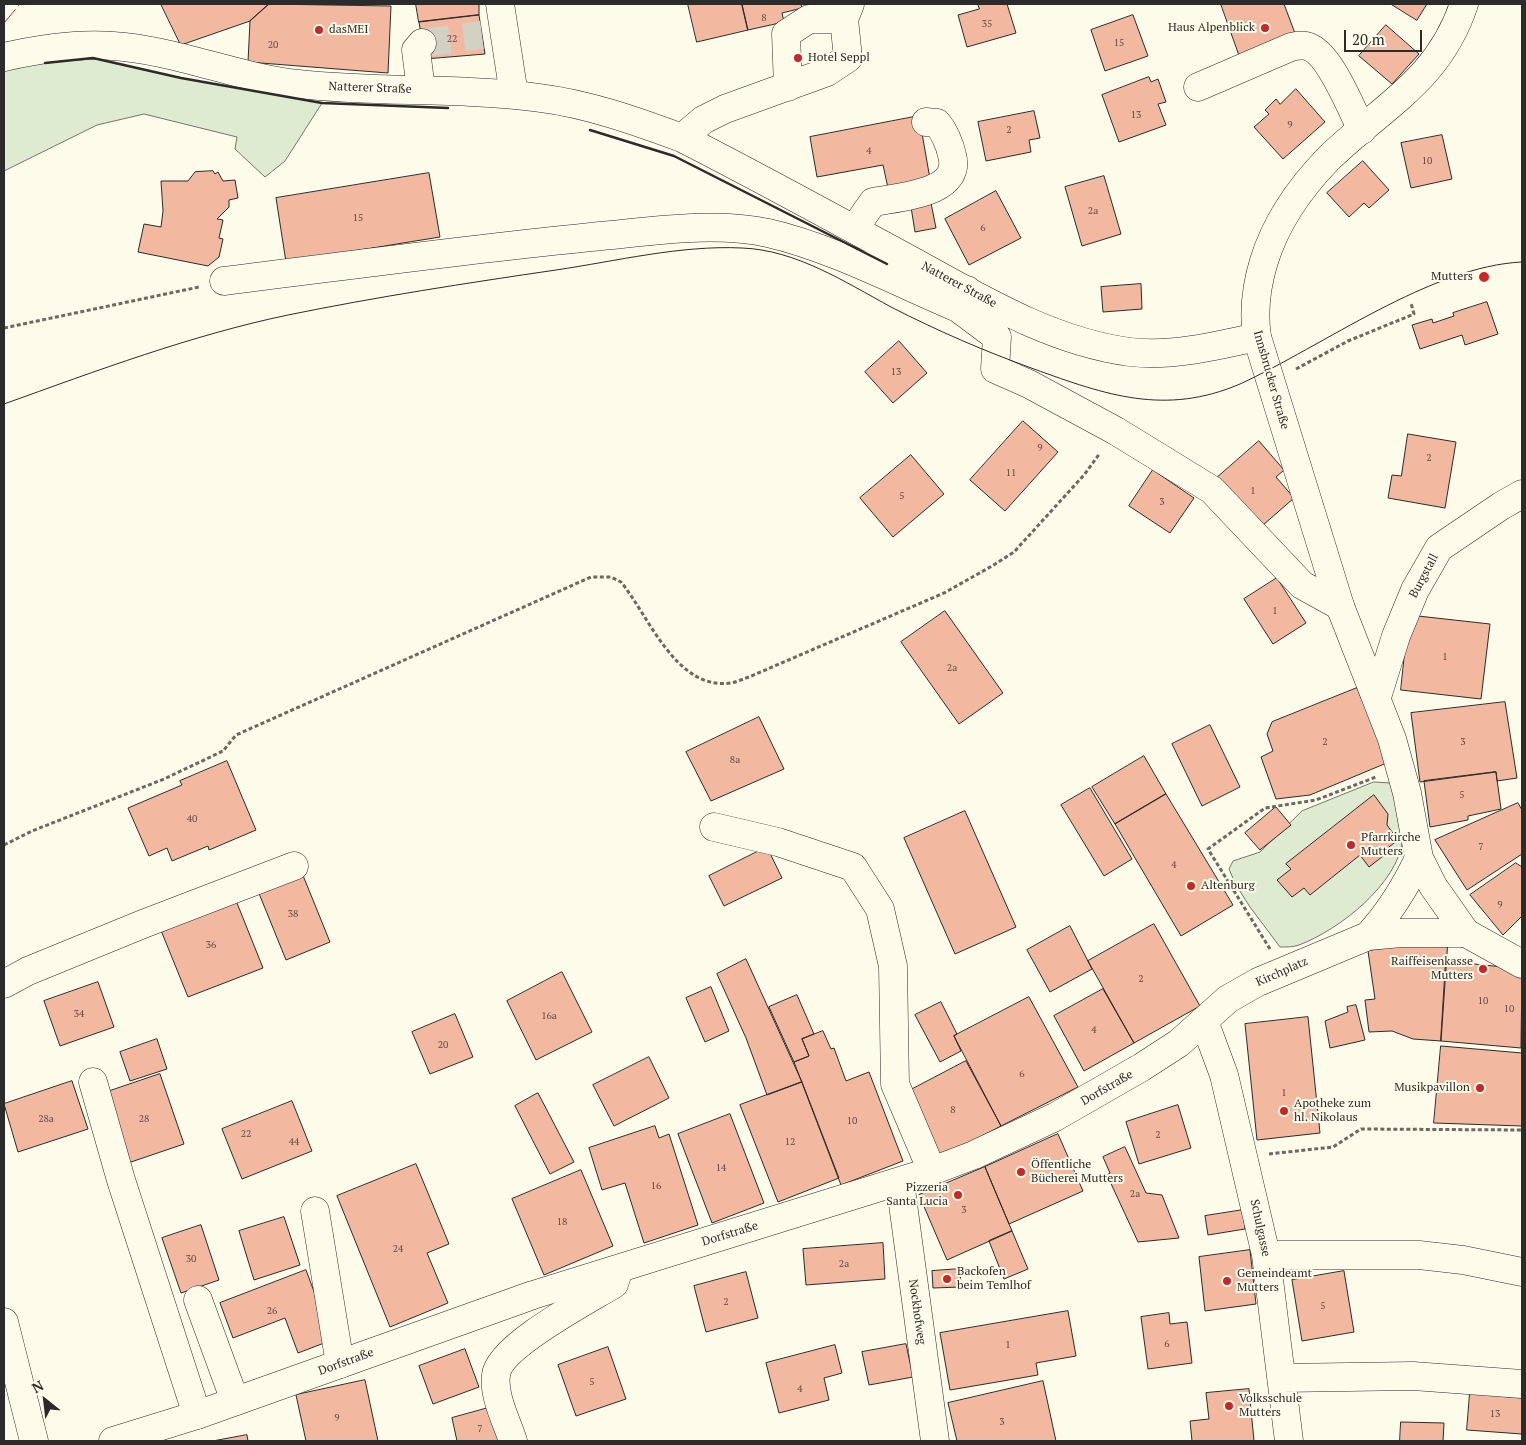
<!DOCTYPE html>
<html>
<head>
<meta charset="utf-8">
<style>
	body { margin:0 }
	#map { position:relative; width:1526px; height:1445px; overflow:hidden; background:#fdfbea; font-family:"PT Serif",serif }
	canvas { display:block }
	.frame { position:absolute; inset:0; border:5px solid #2b2b2b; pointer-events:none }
	.north { position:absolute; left:20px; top:1375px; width:50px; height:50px; -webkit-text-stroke:4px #fdfbea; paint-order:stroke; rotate:331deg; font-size:14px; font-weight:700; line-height:20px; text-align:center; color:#2b2b2b }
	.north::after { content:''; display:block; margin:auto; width:18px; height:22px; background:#2b2b2b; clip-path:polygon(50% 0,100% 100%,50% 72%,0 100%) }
	.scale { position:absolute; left:1344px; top:30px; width:78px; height:22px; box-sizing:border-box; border:2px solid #2b2b2b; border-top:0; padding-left:6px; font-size:15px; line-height:18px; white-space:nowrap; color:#2b2b2b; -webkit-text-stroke:4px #fdfbea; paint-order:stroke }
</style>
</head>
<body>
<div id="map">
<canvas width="1526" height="1445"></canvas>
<div class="frame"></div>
<div class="north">N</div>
<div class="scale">20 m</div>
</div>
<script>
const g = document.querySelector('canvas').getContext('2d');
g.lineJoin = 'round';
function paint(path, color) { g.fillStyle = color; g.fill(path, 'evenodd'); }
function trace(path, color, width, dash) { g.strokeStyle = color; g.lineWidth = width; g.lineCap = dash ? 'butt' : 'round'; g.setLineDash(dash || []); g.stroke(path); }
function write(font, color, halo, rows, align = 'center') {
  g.font = font + ' "PT Serif",serif'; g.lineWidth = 4; g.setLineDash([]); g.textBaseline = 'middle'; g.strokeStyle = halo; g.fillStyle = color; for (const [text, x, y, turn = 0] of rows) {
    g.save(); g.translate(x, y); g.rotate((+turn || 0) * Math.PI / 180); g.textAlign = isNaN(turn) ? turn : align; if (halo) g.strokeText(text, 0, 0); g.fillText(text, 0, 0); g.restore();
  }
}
const green = new Path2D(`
	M 93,58 L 181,78 L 322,103 L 285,161 L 265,177 L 235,149 L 237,137 L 144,114 L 97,125 L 4,171 L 4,70 L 26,65 Z
	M 1374,782 L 1391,783 C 1394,796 1404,827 1403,839 C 1398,884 1339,930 1299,945 C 1294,947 1286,947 1280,947 L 1250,907 L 1236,885 L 1229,869 L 1233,861 L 1260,852 L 1302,811 Z`);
const building = new Path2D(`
	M 161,4 L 269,4 L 250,21 L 181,45 Z
	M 269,4 L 391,6 L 388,73 L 248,62 L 250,21 Z
	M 416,4 L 479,4 L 479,15 L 419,22 Z
	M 688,4 L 742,4 L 748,30 L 697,42 Z
	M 742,4 L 801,4 L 802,8 L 782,13 L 784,22 L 748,30 Z
	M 978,4 L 1007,4 L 1016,33 L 967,47 L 958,15 L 979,9 Z
	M 1221,4 L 1284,4 L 1296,36 L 1240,57 Z
	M 1391,4 L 1427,4 L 1417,20 Z
	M 479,15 L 485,54 L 425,59 L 419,22 Z
	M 1133,15 L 1148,56 L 1105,71 L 1091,30 Z
	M 1386,25 L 1419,54 L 1392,84 L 1359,56 Z
	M 1149,77 L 1151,82 L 1158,79 L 1166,102 L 1158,104 L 1166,125 L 1119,142 L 1102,95 Z
	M 1296,89 L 1325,122 L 1283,159 L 1254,127 L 1269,114 L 1265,110 L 1276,99 L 1280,104 Z
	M 1034,111 L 1040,138 L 1029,140 L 1031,152 L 986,161 L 978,122 Z
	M 919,116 L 930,179 L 888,188 L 883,165 L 817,177 L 810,137 Z
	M 1442,135 L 1452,179 L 1411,188 L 1401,143 Z
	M 1363,161 L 1389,190 L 1369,208 L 1364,203 L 1349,217 L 1327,193 Z
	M 213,171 L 215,174 L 218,172 L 223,181 L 235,180 L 238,198 L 229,200 L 229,207 L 217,219 L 223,220 L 219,238 L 223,239 L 219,257 L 208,266 L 138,252 L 144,224 L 161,227 L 163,211 L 161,181 L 188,181 L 195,172 Z
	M 429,173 L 440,237 L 286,262 L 276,198 Z
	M 1104,176 L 1121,234 L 1082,246 L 1065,187 Z
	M 996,191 L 1021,238 L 969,265 L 945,219 Z
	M 931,203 L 936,228 L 915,232 L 911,207 Z
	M 1141,284 L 1142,309 L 1103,312 L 1101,287 Z
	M 1487,302 L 1498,334 L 1465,345 L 1462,335 L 1420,349 L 1412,325 L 1432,319 L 1433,323 L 1454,316 L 1453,313 Z
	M 899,341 L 927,373 L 893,403 L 865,372 Z
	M 1023,421 L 1058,452 L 1005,511 L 970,480 Z
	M 1408,434 L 1456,442 L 1445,508 L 1388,498 L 1392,475 L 1401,476 Z
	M 1259,441 L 1284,470 L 1276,477 L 1294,498 L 1255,532 L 1211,483 Z
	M 911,455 L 944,494 L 893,537 L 860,498 Z
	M 1153,470 L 1194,498 L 1170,533 L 1129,506 Z
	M 1277,578 L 1306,623 L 1273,644 L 1244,599 Z
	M 945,611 L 1003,693 L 959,724 L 901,642 Z
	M 1409,615 L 1490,624 L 1481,699 L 1401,690 Z
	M 1357,688 L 1389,762 L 1310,795 L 1276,799 L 1261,757 L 1273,751 L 1267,734 L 1272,722 Z
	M 1505,702 L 1517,778 L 1497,781 L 1496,772 L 1420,782 L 1411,713 Z
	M 759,717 L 784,769 L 711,801 L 686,752 Z
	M 1210,725 L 1240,787 L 1202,806 L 1172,744 Z
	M 1144,756 L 1166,794 L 1115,824 L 1092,787 Z
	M 227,761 L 256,830 L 209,850 L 208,846 L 172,861 L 167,848 L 149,856 L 128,808 L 182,785 L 180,781 Z
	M 1496,772 L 1501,809 L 1468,816 L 1468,820 L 1430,827 L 1424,781 Z
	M 1090,788 L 1132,859 L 1104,876 L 1061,805 Z
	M 1166,794 L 1233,905 L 1181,936 L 1115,824 Z
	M 1374,795 L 1388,814 L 1387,825 L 1398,840 L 1385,850 L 1387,853 L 1369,867 L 1360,855 L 1310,895 L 1304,888 L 1292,897 L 1277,880 L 1291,869 L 1286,864 Z
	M 1518,803 L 1522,810 L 1522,854 L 1467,890 L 1435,840 Z
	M 1276,807 L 1291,825 L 1260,850 L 1245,833 Z
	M 965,811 L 1016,927 L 955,954 L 904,838 Z
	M 767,847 L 782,878 L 724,906 L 709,876 Z
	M 1516,863 L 1522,867 L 1522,916 L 1503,935 L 1470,895 Z
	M 300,868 L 330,942 L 286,960 L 256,886 Z
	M 233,893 L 263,968 L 188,997 L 158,923 Z
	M 1154,924 L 1200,1006 L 1134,1043 L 1088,961 Z
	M 1070,926 L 1092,969 L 1050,992 L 1027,950 Z
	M 1448,939 L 1441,1041 L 1413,1039 L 1392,1031 L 1369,1032 L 1365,1000 L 1375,999 L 1368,951 Z
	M 746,959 L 802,1082 L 767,1095 L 746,1038 L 717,974 Z
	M 1446,961 L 1522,969 L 1521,1048 L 1441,1041 Z
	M 562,972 L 592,1032 L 536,1060 L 507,1001 Z
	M 98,982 L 114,1027 L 60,1046 L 44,1001 Z
	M 711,987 L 729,1031 L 705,1042 L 686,998 Z
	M 1103,989 L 1134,1043 L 1084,1071 L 1054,1016 Z
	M 797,995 L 814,1034 L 802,1039 L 809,1056 L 794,1062 L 769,1007 Z
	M 1029,997 L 1078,1087 L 1001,1126 L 954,1036 Z
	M 941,1002 L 957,1034 L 954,1036 L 961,1051 L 940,1062 L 915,1015 Z
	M 1356,1005 L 1365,1040 L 1330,1048 L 1325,1021 L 1348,1012 L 1347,1007 Z
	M 455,1014 L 473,1057 L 430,1074 L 412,1032 Z
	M 1308,1017 L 1320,1133 L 1257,1140 L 1245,1024 Z
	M 823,1031 L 831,1049 L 834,1048 L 846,1081 L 869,1072 L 903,1161 L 841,1185 L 794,1062 L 809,1056 L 802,1039 Z
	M 157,1039 L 167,1069 L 130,1081 L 120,1052 Z
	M 1441,1046 L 1522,1053 L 1522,1126 L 1434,1123 Z
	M 649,1057 L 669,1098 L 614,1126 L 593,1085 Z
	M 966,1061 L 1001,1126 L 940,1158 L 905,1093 Z
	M 160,1074 L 184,1144 L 128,1163 L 104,1093 Z
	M 72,1081 L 88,1129 L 18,1152 L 4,1104 Z
	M 802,1082 L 839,1178 L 778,1202 L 740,1105 Z
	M 538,1093 L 574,1162 L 550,1174 L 515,1106 Z
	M 292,1101 L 312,1151 L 242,1179 L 222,1129 Z
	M 1178,1105 L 1191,1148 L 1139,1164 L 1126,1122 Z
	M 730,1114 L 764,1203 L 712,1223 L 678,1134 Z
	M 655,1126 L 659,1138 L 669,1134 L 698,1225 L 644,1243 L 625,1183 L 602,1190 L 589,1148 Z
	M 1058,1134 L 1083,1191 L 1009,1224 L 985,1167 Z
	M 1125,1147 L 1146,1193 L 1162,1195 L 1179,1238 L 1138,1242 L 1107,1175 L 1110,1173 L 1103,1157 Z
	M 416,1164 L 449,1244 L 427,1253 L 448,1303 L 390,1327 L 337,1196 Z
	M 985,1167 L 1012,1231 L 947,1260 L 919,1195 Z
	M 581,1170 L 613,1246 L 544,1275 L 512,1199 Z
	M 1243,1210 L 1245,1229 L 1208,1235 L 1205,1216 Z
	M 284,1217 L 300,1265 L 254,1280 L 239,1231 Z
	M 201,1225 L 219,1280 L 181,1293 L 162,1238 Z
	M 1012,1231 L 1028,1269 L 1004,1279 L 989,1241 Z
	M 883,1243 L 885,1279 L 806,1285 L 803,1249 Z
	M 1250,1250 L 1256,1304 L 1205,1311 L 1199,1257 Z
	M 960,1269 L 961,1287 L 933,1288 L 932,1271 Z
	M 306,1270 L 332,1340 L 298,1353 L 285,1318 L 233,1338 L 220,1303 Z
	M 1344,1271 L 1354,1332 L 1302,1341 L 1292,1280 Z
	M 746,1272 L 758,1318 L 706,1332 L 694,1286 Z
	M 1068,1311 L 1076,1356 L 1036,1363 L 1038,1375 L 950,1390 L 940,1333 Z
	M 1169,1313 L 1170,1324 L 1187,1322 L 1192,1363 L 1148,1369 L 1141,1317 Z
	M 906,1344 L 913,1377 L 869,1385 L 862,1352 Z
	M 835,1345 L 842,1373 L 824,1378 L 829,1400 L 779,1413 L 766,1363 Z
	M 608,1347 L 626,1399 L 576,1416 L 558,1365 Z
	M 465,1349 L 479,1387 L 433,1404 L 419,1366 Z
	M 365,1380 L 378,1441 L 306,1441 L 296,1395 Z
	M 1043,1381 L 1056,1441 L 957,1441 L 948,1403 Z
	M 1249,1389 L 1254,1441 L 1192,1441 L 1190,1421 L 1209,1419 L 1206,1393 Z
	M 1470,1393 L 1522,1398 L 1522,1434 L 1467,1430 Z
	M 499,1405 L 508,1441 L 457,1441 L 452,1418 Z
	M 1401,1422 L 1444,1423 L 1443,1441 L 1400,1441 Z
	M 247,1435 L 248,1441 L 213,1441 Z`);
const minorTunnel = new Path2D(`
	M 422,43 L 482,35`);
const path = new Path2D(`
	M 4,328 L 199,287
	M 1296,369 L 1348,341 L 1414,314 L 1411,303
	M 4,845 L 32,831 L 164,779 L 223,751 L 236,735 L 591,577 L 611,577 L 621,582 C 649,616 676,691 731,683 C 737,682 743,679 749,677 L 944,593 L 992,566 L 1014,552 L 1084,475 L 1100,453
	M 1270,949 L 1208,849 L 1265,808 L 1316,800 L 1376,777
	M 1269,1154 L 1333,1147 L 1361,1129 L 1522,1130`);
const minor = new Path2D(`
	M 500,4 L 514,95
	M 4,57 C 39,49 76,43 113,46 C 175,50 235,77 298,84 C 378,93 460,87 540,98 C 588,104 636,121 682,138 C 757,176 831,217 905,257 C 977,296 1048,341 1130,352 C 1172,357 1216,346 1257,337
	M 788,87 L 786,34 L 809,19 L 844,19
	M 1198,87 L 1291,47 C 1295,46 1302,45 1306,46 C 1329,50 1352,111 1362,130
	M 421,90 L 416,50 L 422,43
	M 682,138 L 703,120 L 725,109 L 827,72 L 848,58 L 844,19 L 850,4
	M 854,229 L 873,202 C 898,197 963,194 952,155 C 950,145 944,131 937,123 L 926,122
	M 224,281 C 346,266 469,249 591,237 C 649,232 711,221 768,233 C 830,247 899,283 958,308 L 967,290
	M 958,308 L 997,337 L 995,369 L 1029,384 L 1116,431 L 1212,490 L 1302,585 L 1340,606
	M 1377,697 L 1396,636 L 1415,590 L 1439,548 L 1501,506 L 1522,494
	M 714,827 L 778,842 L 853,867 L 880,909 L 893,966 L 895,1084 L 932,1171
	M 1466,933 L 1522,964
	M 4,984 L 28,971 L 143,924 L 294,866
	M 1204,1021 L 1224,1075 L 1266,1255 L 1289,1441
	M 93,1082 L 121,1180 L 197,1415
	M 900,1182 L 935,1441
	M 315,1211 L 340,1364
	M 1266,1255 L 1419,1255 L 1463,1260 L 1522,1272
	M 198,1300 L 235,1401
	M 4,1322 L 34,1441
	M 1282,1378 L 1413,1376 L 1522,1384
	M 513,1441 C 507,1422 493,1396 496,1375 C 499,1346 588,1300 614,1284 L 619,1269`);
const major = new Path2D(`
	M 1464,4 C 1438,82 1382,106 1328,159 C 1299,189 1276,222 1264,261 C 1256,287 1253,310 1257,337 L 1340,606 L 1392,739 L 1407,793 L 1419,858 L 1433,886 L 1466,933
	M 1368,936 C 1390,912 1405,888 1419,858
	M 113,1441 L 197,1415 L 533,1295 L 932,1171 L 974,1155 L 1055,1117 L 1142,1067 L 1179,1043 L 1228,999 L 1258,982 L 1368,936 L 1401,933 L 1466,933`);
const tram = new Path2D(`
	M 4,404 C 96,371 192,335 288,315 C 376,297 467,283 556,270 C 617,261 681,245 742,248 C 796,250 845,282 891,307 C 938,331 984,351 1034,369 C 1106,395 1165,416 1240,384 C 1323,346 1431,266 1522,262`);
const wall = new Path2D(`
	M 45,63 L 93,58 L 181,78 L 322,103 L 448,108
	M 590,130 L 674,156 L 887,264`);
const power = new Path2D(`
	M 4,23 L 20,4`);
const markers = [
	[1265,28,5,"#c62828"],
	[319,30,5,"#c62828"],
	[798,58,5,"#c62828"],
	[1484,277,6,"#c62828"],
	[1351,845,5,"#c62828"],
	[1191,886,5,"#c62828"],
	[1483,969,5,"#c62828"],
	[1480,1088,5,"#c62828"],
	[1284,1111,5,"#c62828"],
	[1021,1172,5,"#c62828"],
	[958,1195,5,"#c62828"],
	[947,1279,5,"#c62828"],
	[1227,1281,5,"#c62828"],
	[1229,1406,5,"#c62828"]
];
const numberNames = [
	["8",764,18],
	["35",987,24],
	["22",452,39],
	["15",1119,43],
	["20",273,45],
	["13",1136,115],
	["9",1290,125],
	["2",1009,130],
	["4",869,151],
	["10",1427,161],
	["2a",1093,211],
	["15",358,218],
	["6",983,228],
	["13",896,372],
	["9",1040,448],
	["2",1429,458],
	["11",1011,473],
	["1",1253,491],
	["5",902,496],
	["3",1162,502],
	["1",1275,611],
	["1",1445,657],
	["2a",952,668],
	["2",1325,742],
	["3",1463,742],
	["8a",735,760],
	["5",1462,795],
	["40",192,819],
	["7",1481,847],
	["4",1174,865],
	["9",1500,905],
	["38",293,914],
	["36",211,945],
	["2",1141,979],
	["10",1483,1001],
	["10",1509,1009],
	["34",79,1014],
	["16a",549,1016],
	["4",1094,1030],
	["20",443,1045],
	["6",1022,1074],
	["1",1284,1093],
	["8",953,1110],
	["28a",46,1119],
	["28",144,1119],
	["10",852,1121],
	["22",246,1134],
	["2",1158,1135],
	["44",294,1142],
	["12",790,1142],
	["14",721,1168],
	["16",656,1186],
	["2a",1135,1194],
	["3",964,1210],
	["18",562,1222],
	["24",398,1249],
	["30",191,1259],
	["2a",844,1264],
	["2",726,1302],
	["5",1323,1306],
	["26",272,1311],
	["6",1167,1344],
	["1",1008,1345],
	["5",592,1382],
	["4",800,1389],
	["13",1495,1414],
	["9",337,1418],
	["3",1002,1422],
	["7",480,1429]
];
const poiNames = [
	["Haus Alpenblick",1255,28,"right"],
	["dasMEI",329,30],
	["Hotel Seppl",808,58],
	["Mutters",1473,277,"right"],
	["Pfarrkirche",1361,838],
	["Mutters",1361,852],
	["Altenburg",1201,886],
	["Raiffeisenkasse",1473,962,"right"],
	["Mutters",1473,976,"right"],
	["Musikpavillon",1470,1088,"right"],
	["Apotheke zum",1294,1104],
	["hl. Nikolaus",1294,1118],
	["Öffentliche",1031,1165],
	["Bücherei Mutters",1031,1179],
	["Pizzeria",948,1188,"right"],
	["Santa Lucia",948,1202,"right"],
	["Backofen",957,1272],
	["beim Temlhof",957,1286],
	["Gemeindeamt",1237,1274],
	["Mutters",1237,1288],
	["Volksschule",1239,1399],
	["Mutters",1239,1413]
];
const streetNames = [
	["Natterer Straße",370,88,2],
	["Natterer Straße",959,285,28],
	["Innsbrucker Straße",1271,380,74],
	["Burgstall",1424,576,-62],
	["Kirchplatz",1282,972,-24],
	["Dorfstraße",1107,1088,-30],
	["Schulgasse",1260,1228,78],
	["Dorfstraße",730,1234,-17],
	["Nockhofweg",917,1312,82],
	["Dorfstraße",346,1362,-20]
];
paint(green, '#deebd1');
trace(green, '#74746e', 1);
paint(building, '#f2b8a0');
trace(building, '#2b2b2b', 1);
trace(minorTunnel, '#d3d1c4', 28, [28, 14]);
trace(minor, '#2b2b2b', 29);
trace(major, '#2b2b2b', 29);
trace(path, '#6a6964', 3, [4, 2.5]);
trace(minor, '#fdfbea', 28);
trace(major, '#fdfbea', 28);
trace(tram, '#2b2b2b', 1);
trace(wall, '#2b2b2b', 2.5);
trace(power, '#c62828', 1, [18, 4, 2.5, 4]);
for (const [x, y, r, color] of markers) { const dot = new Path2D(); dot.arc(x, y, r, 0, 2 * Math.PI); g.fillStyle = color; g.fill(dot); trace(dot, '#fdfbea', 2); }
write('10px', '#5d4e48', null, numberNames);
write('12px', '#2b2b2b', '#fdfbea', poiNames, 'left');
write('12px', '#2b2b2b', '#fdfbea', streetNames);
</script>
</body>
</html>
